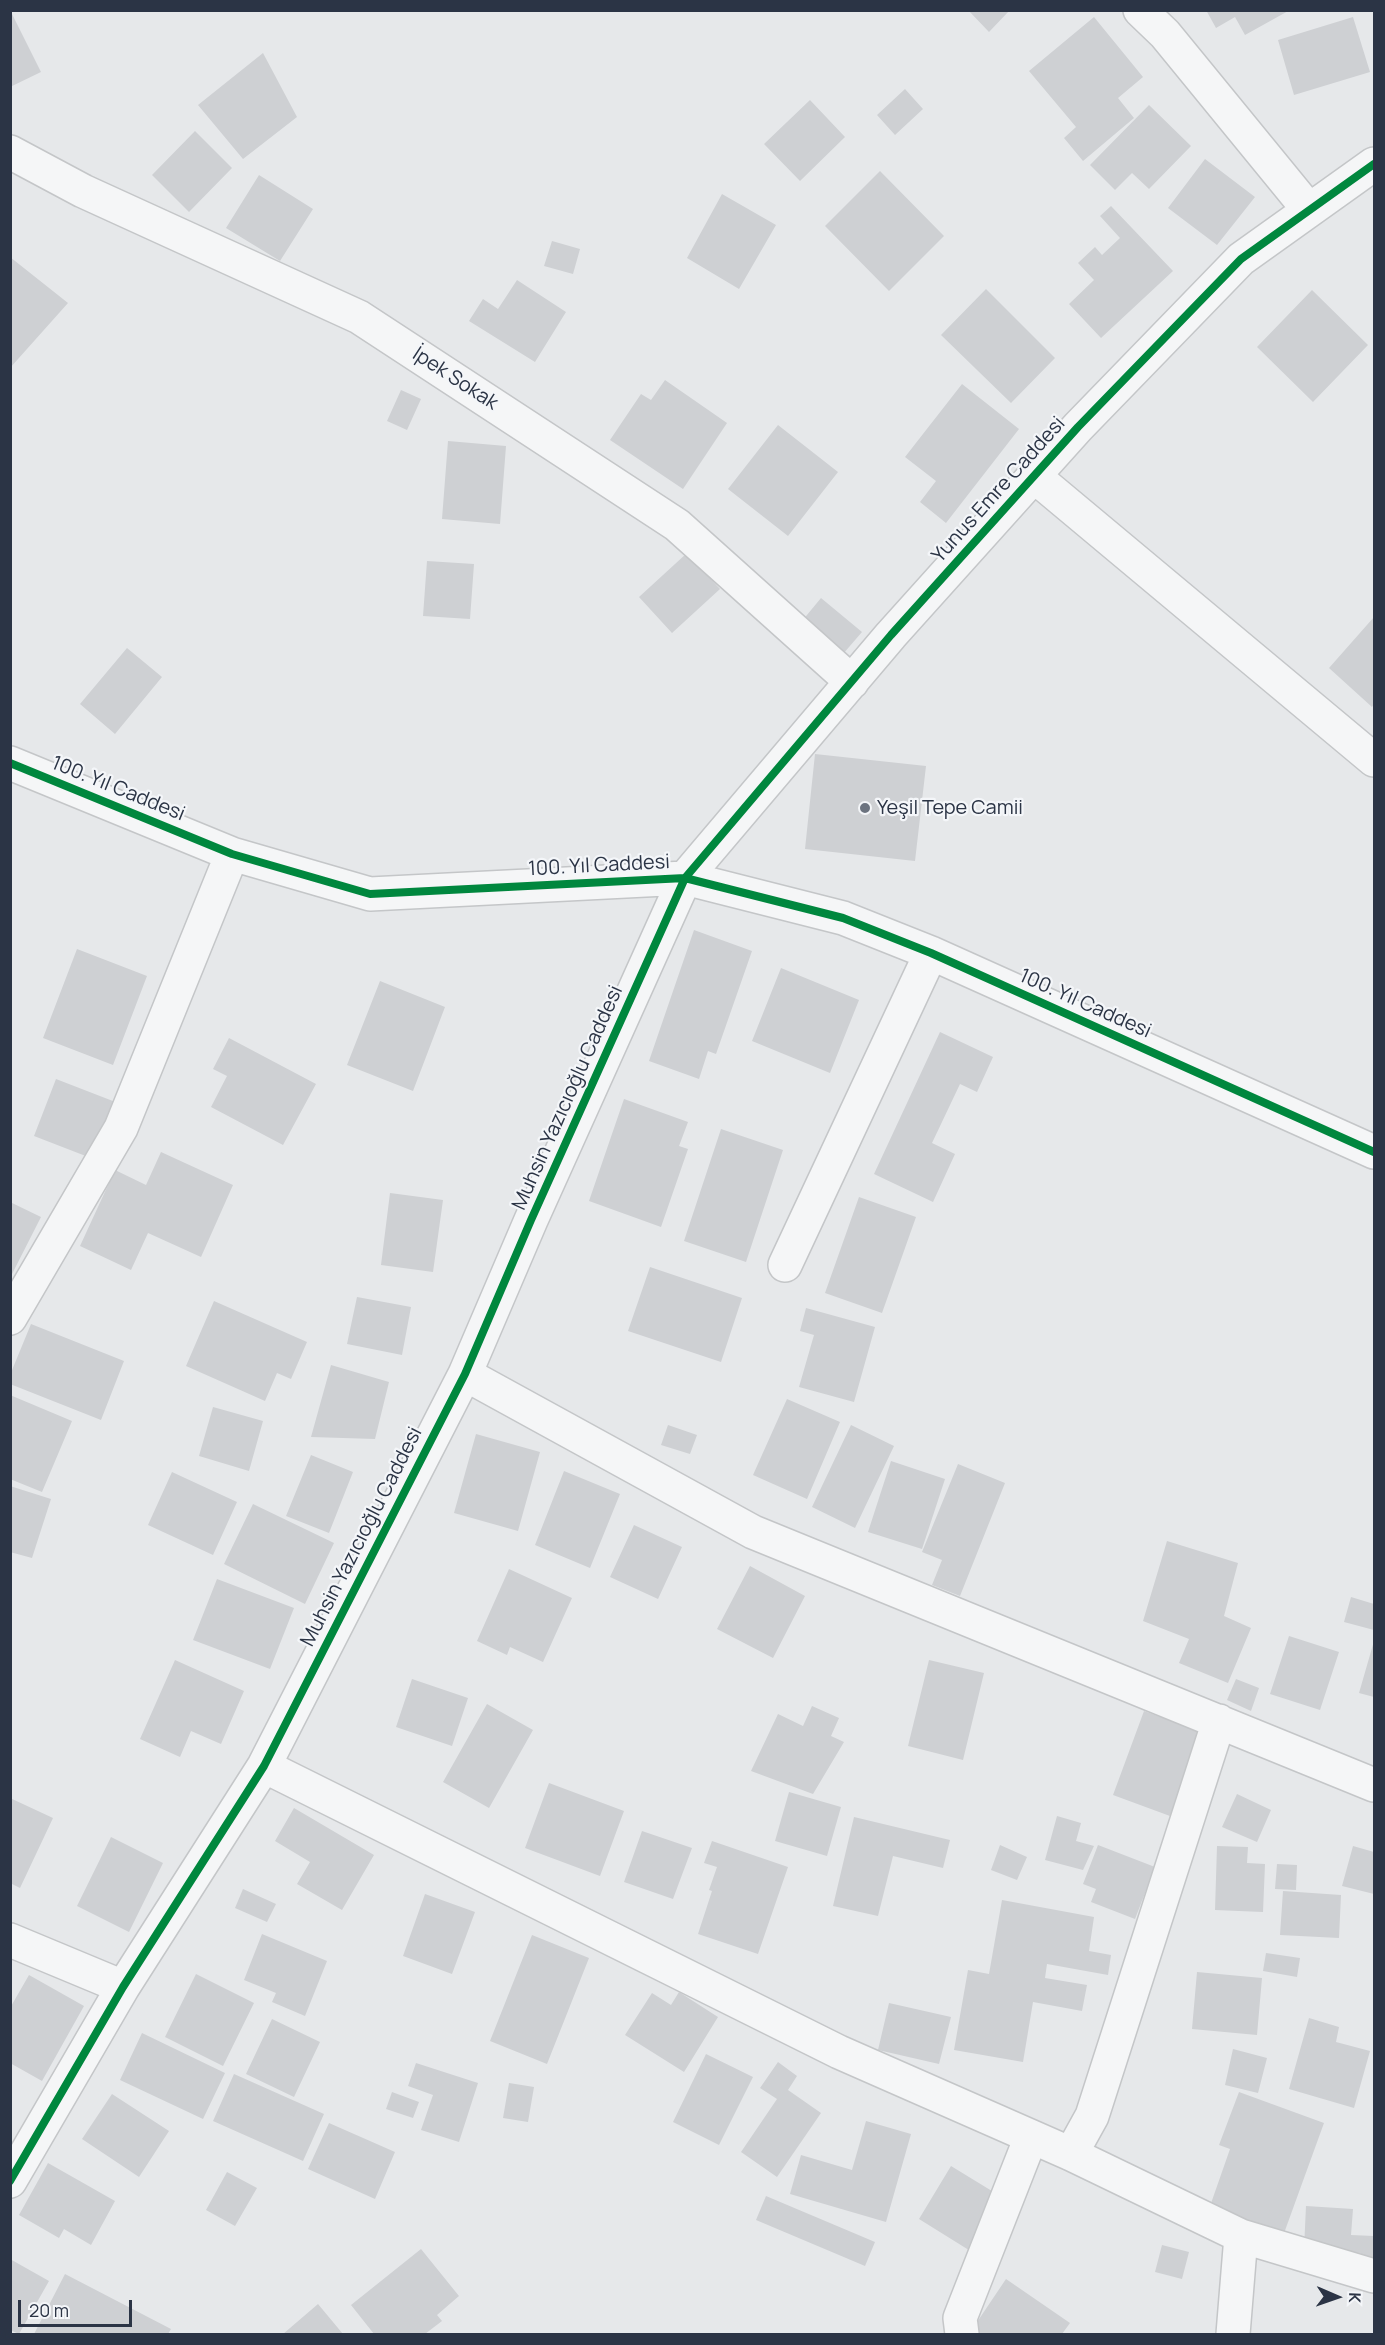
<!DOCTYPE html>
<html>
<head>
<meta charset="utf-8">
<style>
	body { margin:0 }
	#map { position:relative; width:1385px; height:2345px; overflow:hidden; background:#e6e8ea; font-family:Manrope,sans-serif }
	canvas { display:block }
	.frame { position:absolute; inset:0; border:12px solid #2b3445; pointer-events:none }
	.north { position:absolute; left:1307px; top:2267px; width:60px; height:60px; -webkit-text-stroke:4px #f4f6f9; paint-order:stroke; rotate:92deg; font-size:16px; font-weight:700; line-height:24px; text-align:center; color:#2b3445 }
	.north::after { content:''; display:block; margin:auto; width:21px; height:27px; background:#2b3445; clip-path:polygon(50% 0,100% 100%,50% 72%,0 100%) }
	.scale { position:absolute; left:18px; top:2300px; width:114px; height:27px; box-sizing:border-box; border:3px solid #2b3445; border-top:0; padding-left:8px; font-size:18px; line-height:21px; white-space:nowrap; color:#2b3445; -webkit-text-stroke:4px #f4f6f9; paint-order:stroke }
</style>
</head>
<body>
<div id="map">
<canvas width="1385" height="2345"></canvas>
<div class="frame"></div>
<div class="north">K</div>
<div class="scale">20 m</div>
</div>
<script>
const g = document.querySelector('canvas').getContext('2d');
g.lineJoin = 'round';
function paint(path, color) { g.fillStyle = color; g.fill(path, 'evenodd'); }
function trace(path, color, width, dash) { g.strokeStyle = color; g.lineWidth = width; g.lineCap = dash ? 'butt' : 'round'; g.setLineDash(dash || []); g.stroke(path); }
function write(font, color, halo, rows, align = 'center') {
  g.font = font + ' Manrope,sans-serif'; g.lineWidth = 4.5; g.setLineDash([]); g.textBaseline = 'middle'; g.strokeStyle = halo; g.fillStyle = color; for (const [text, x, y, turn = 0] of rows) {
    g.save(); g.translate(x, y); g.rotate((+turn || 0) * Math.PI / 180); g.textAlign = isNaN(turn) ? turn : align; if (halo) g.strokeText(text, 0, 0); g.fillText(text, 0, 0); g.restore();
  }
}
const building = new Path2D(`
	M 10,10 L 41,72 L 10,87 Z
	M 968,10 L 1010,10 L 989,32 Z
	M 1206,10 L 1290,10 L 1245,35 L 1235,17 L 1216,28 Z
	M 1094,17 L 1143,77 L 1118,98 L 1134,118 L 1083,161 L 1064,138 L 1076,127 L 1029,71 Z
	M 1353,17 L 1370,72 L 1294,95 L 1278,40 Z
	M 263,53 L 297,117 L 243,159 L 198,105 Z
	M 905,89 L 923,109 L 895,135 L 877,115 Z
	M 810,100 L 845,137 L 800,181 L 764,144 Z
	M 1149,105 L 1191,146 L 1149,189 L 1132,173 L 1115,190 L 1090,165 Z
	M 195,131 L 232,168 L 189,212 L 152,175 Z
	M 1205,159 L 1255,197 L 1217,245 L 1168,208 Z
	M 880,171 L 944,236 L 889,291 L 825,226 Z
	M 259,175 L 313,209 L 280,261 L 226,228 Z
	M 722,194 L 776,225 L 739,289 L 687,258 Z
	M 1111,206 L 1173,271 L 1101,338 L 1069,304 L 1094,280 L 1078,263 L 1095,247 L 1102,255 L 1120,238 L 1100,216 Z
	M 552,241 L 580,249 L 573,274 L 544,266 Z
	M 10,257 L 68,303 L 10,368 Z
	M 517,280 L 566,312 L 535,362 L 469,321 L 483,299 L 498,309 Z
	M 986,289 L 1055,358 L 1011,403 L 941,335 Z
	M 1312,290 L 1368,345 L 1313,402 L 1257,347 Z
	M 665,380 L 727,423 L 683,489 L 610,440 L 641,394 L 651,400 Z
	M 962,384 L 1019,429 L 946,523 L 920,502 L 936,481 L 905,457 Z
	M 401,390 L 421,399 L 407,430 L 387,421 Z
	M 778,425 L 838,472 L 788,536 L 728,489 Z
	M 448,441 L 506,446 L 500,524 L 442,519 Z
	M 687,553 L 720,589 L 672,633 L 639,597 Z
	M 427,561 L 474,564 L 470,619 L 423,616 Z
	M 821,598 L 862,632 L 843,654 L 802,621 Z
	M 1374,617 L 1374,704 L 1372,707 L 1329,668 Z
	M 127,648 L 162,677 L 115,734 L 80,704 Z
	M 815,754 L 926,766 L 915,861 L 805,849 Z
	M 694,930 L 752,951 L 716,1054 L 708,1051 L 699,1079 L 649,1061 Z
	M 77,949 L 147,976 L 113,1065 L 43,1038 Z
	M 781,968 L 859,1000 L 830,1073 L 752,1041 Z
	M 380,981 L 445,1007 L 413,1091 L 347,1065 Z
	M 940,1032 L 993,1057 L 977,1092 L 960,1084 L 932,1143 L 955,1154 L 933,1202 L 874,1174 Z
	M 229,1038 L 316,1084 L 283,1145 L 211,1107 L 227,1076 L 213,1069 Z
	M 56,1079 L 118,1103 L 96,1160 L 34,1136 Z
	M 624,1099 L 688,1122 L 679,1146 L 688,1149 L 661,1227 L 589,1201 Z
	M 721,1129 L 783,1150 L 746,1262 L 684,1241 Z
	M 161,1152 L 233,1185 L 201,1257 L 148,1233 L 131,1270 L 80,1246 L 115,1170 L 146,1185 Z
	M 390,1193 L 443,1200 L 433,1272 L 381,1265 Z
	M 859,1197 L 916,1217 L 882,1313 L 825,1293 Z
	M 10,1202 L 41,1217 L 10,1278 Z
	M 650,1267 L 742,1298 L 721,1362 L 628,1331 Z
	M 357,1297 L 411,1307 L 402,1355 L 347,1344 Z
	M 214,1301 L 307,1342 L 291,1379 L 277,1373 L 265,1401 L 186,1366 Z
	M 806,1308 L 875,1327 L 854,1402 L 799,1387 L 814,1335 L 800,1331 Z
	M 31,1324 L 124,1361 L 101,1420 L 10,1384 L 10,1375 Z
	M 331,1365 L 389,1382 L 375,1439 L 311,1437 Z
	M 10,1395 L 72,1421 L 42,1492 L 10,1479 Z
	M 787,1399 L 840,1422 L 807,1499 L 753,1475 Z
	M 213,1407 L 263,1421 L 249,1471 L 199,1456 Z
	M 668,1425 L 697,1435 L 690,1454 L 661,1445 Z
	M 851,1425 L 894,1446 L 855,1528 L 812,1507 Z
	M 476,1434 L 540,1452 L 518,1531 L 454,1513 Z
	M 311,1455 L 353,1472 L 329,1533 L 286,1516 Z
	M 891,1461 L 945,1479 L 922,1549 L 868,1532 Z
	M 958,1464 L 1005,1483 L 960,1596 L 932,1585 L 942,1560 L 922,1552 Z
	M 564,1471 L 620,1494 L 590,1568 L 535,1545 Z
	M 172,1472 L 237,1502 L 213,1555 L 148,1525 Z
	M 10,1486 L 51,1499 L 32,1558 L 10,1552 Z
	M 253,1504 L 334,1543 L 305,1604 L 224,1564 Z
	M 634,1525 L 682,1547 L 658,1599 L 610,1577 Z
	M 1167,1541 L 1238,1563 L 1224,1616 L 1251,1628 L 1228,1683 L 1179,1663 L 1189,1639 L 1143,1621 Z
	M 750,1566 L 805,1596 L 773,1658 L 717,1629 Z
	M 509,1569 L 572,1598 L 543,1662 L 510,1647 L 507,1655 L 477,1641 Z
	M 217,1579 L 294,1608 L 270,1669 L 193,1640 Z
	M 1351,1597 L 1374,1604 L 1374,1630 L 1344,1622 Z
	M 1289,1636 L 1339,1652 L 1320,1710 L 1270,1694 Z
	M 1374,1641 L 1374,1697 L 1359,1693 Z
	M 175,1660 L 244,1691 L 221,1744 L 191,1731 L 180,1757 L 140,1739 Z
	M 929,1660 L 984,1673 L 963,1760 L 908,1746 Z
	M 412,1679 L 468,1698 L 452,1746 L 396,1727 Z
	M 1236,1679 L 1259,1688 L 1251,1711 L 1227,1700 Z
	M 487,1704 L 533,1730 L 489,1808 L 443,1782 Z
	M 812,1706 L 839,1718 L 831,1736 L 844,1742 L 813,1794 L 751,1771 L 778,1714 L 803,1726 Z
	M 1144,1711 L 1201,1732 L 1170,1816 L 1113,1795 Z
	M 549,1783 L 624,1811 L 600,1876 L 525,1848 Z
	M 789,1792 L 841,1807 L 827,1856 L 775,1841 Z
	M 1237,1794 L 1271,1810 L 1257,1842 L 1222,1827 Z
	M 10,1798 L 53,1818 L 20,1888 L 10,1883 Z
	M 294,1808 L 374,1855 L 342,1910 L 297,1884 L 310,1862 L 275,1841 Z
	M 1057,1816 L 1081,1823 L 1076,1841 L 1094,1846 L 1083,1870 L 1045,1860 Z
	M 854,1817 L 950,1840 L 943,1868 L 893,1856 L 878,1916 L 833,1906 Z
	M 642,1831 L 692,1848 L 673,1899 L 624,1882 Z
	M 111,1837 L 163,1863 L 129,1932 L 77,1906 Z
	M 712,1841 L 788,1867 L 758,1954 L 698,1934 L 712,1891 L 709,1890 L 717,1867 L 704,1863 Z
	M 1000,1845 L 1027,1857 L 1017,1880 L 991,1870 Z
	M 1098,1845 L 1155,1867 L 1135,1919 L 1091,1902 L 1096,1889 L 1083,1884 Z
	M 1217,1846 L 1248,1847 L 1247,1863 L 1265,1864 L 1263,1912 L 1215,1910 Z
	M 1353,1846 L 1374,1852 L 1374,1894 L 1342,1886 Z
	M 1277,1864 L 1297,1865 L 1296,1890 L 1275,1889 Z
	M 243,1889 L 276,1904 L 267,1922 L 235,1908 Z
	M 1283,1891 L 1341,1895 L 1339,1938 L 1280,1935 Z
	M 425,1894 L 475,1912 L 452,1974 L 403,1956 Z
	M 1002,1900 L 1094,1917 L 1089,1951 L 1111,1955 L 1108,1975 L 1047,1964 L 1045,1978 L 1087,1985 L 1082,2011 L 1033,2002 L 1023,2062 L 954,2050 L 968,1970 L 989,1974 Z
	M 262,1934 L 327,1961 L 305,2016 L 272,2002 L 276,1993 L 244,1980 Z
	M 532,1935 L 589,1958 L 547,2064 L 490,2041 Z
	M 1266,1953 L 1300,1958 L 1297,1977 L 1263,1971 Z
	M 1197,1972 L 1262,1978 L 1257,2035 L 1192,2029 Z
	M 196,1974 L 254,2003 L 223,2066 L 165,2037 Z
	M 29,1975 L 84,2006 L 42,2081 L 10,2063 L 10,2008 Z
	M 679,1992 L 718,2017 L 684,2072 L 625,2035 L 652,1993 L 671,2005 Z
	M 889,2003 L 951,2017 L 939,2064 L 878,2050 Z
	M 1309,2018 L 1339,2027 L 1336,2042 L 1370,2051 L 1354,2108 L 1289,2089 Z
	M 272,2019 L 320,2042 L 294,2097 L 246,2074 Z
	M 142,2033 L 225,2073 L 203,2119 L 120,2080 Z
	M 1233,2049 L 1267,2058 L 1258,2093 L 1225,2085 Z
	M 706,2054 L 753,2077 L 719,2145 L 673,2122 Z
	M 778,2062 L 797,2076 L 788,2090 L 821,2113 L 777,2177 L 741,2152 L 777,2099 L 760,2088 Z
	M 416,2063 L 478,2083 L 459,2142 L 421,2130 L 433,2095 L 408,2086 Z
	M 234,2074 L 324,2114 L 303,2161 L 213,2121 Z
	M 509,2083 L 534,2087 L 528,2122 L 503,2118 Z
	M 392,2092 L 419,2102 L 413,2118 L 386,2109 Z
	M 1239,2092 L 1324,2123 L 1283,2236 L 1209,2209 L 1230,2149 L 1219,2145 Z
	M 112,2094 L 169,2131 L 139,2177 L 82,2139 Z
	M 866,2121 L 911,2134 L 886,2222 L 790,2194 L 801,2155 L 852,2170 Z
	M 329,2123 L 395,2152 L 375,2199 L 308,2169 Z
	M 48,2163 L 115,2201 L 91,2245 L 64,2229 L 59,2238 L 19,2215 Z
	M 951,2166 L 1005,2199 L 972,2252 L 919,2219 Z
	M 227,2172 L 257,2188 L 235,2226 L 206,2210 Z
	M 766,2196 L 875,2242 L 865,2266 L 756,2220 Z
	M 1306,2206 L 1353,2209 L 1351,2235 L 1374,2236 L 1374,2263 L 1360,2262 L 1361,2253 L 1304,2249 Z
	M 1162,2245 L 1189,2252 L 1182,2279 L 1155,2272 Z
	M 421,2249 L 459,2296 L 437,2315 L 442,2321 L 425,2334 L 374,2334 L 351,2305 Z
	M 10,2259 L 49,2281 L 19,2334 L 10,2330 Z
	M 65,2274 L 171,2329 L 168,2334 L 34,2334 Z
	M 1006,2279 L 1070,2323 L 1062,2334 L 969,2334 Z
	M 318,2304 L 343,2334 L 283,2334 Z`);
const minor = new Path2D(`
	M 1140,10 L 1165,34 L 1309,210
	M 10,152 L 83,191 L 359,317 L 677,525 L 852,682
	M 1034,476 L 1374,760
	M 10,763 L 232,854 L 370,894 L 685,878 L 843,918 L 931,953 L 1374,1152
	M 785,1265 L 931,953
	M 10,1318 L 121,1128 L 232,854
	M 465,1374 L 753,1532 L 1374,1785
	M 264,1766 L 839,2052 L 1071,2154 L 1241,2236 L 1374,2276
	M 10,1940 L 123,1987
	M 1071,2154 L 1092,2116 L 1219,1721
	M 10,2181 L 123,1987 L 264,1766 L 465,1374 L 531,1220 L 685,878 L 891,635 L 1078,427 L 1241,259 L 1374,164
	M 962,2334 L 960,2318 L 1031,2137
	M 1233,2334 L 1241,2236`);
const cycleway = new Path2D(`
	M 10,763 L 232,854 L 370,894 L 685,878 L 843,918 L 931,953 L 1374,1152
	M 10,2181 L 123,1987 L 264,1766 L 465,1374 L 531,1220 L 685,878 L 891,635 L 1078,427 L 1241,259 L 1374,164`);
const markers = [
	[865,808,6,"#6c737f"]
];
const streetNames = [
	["İpek Sokak",455,379,33],
	["Yunus Emre Caddesi",999,490,-48],
	["100. Yıl Caddesi",118,789,22],
	["100. Yıl Caddesi",599,866,-3],
	["100. Yıl Caddesi",1085,1004,24],
	["Muhsin Yazıcıoğlu Caddesi",568,1098,-66],
	["Muhsin Yazıcıoğlu Caddesi",362,1537,-63]
];
const poiNames = [
	["Yeşil Tepe Camii",877,808]
];
paint(building, '#ced0d3');
trace(minor, '#c4c6c8', 36);
trace(minor, '#f5f6f7', 33);
trace(cycleway, '#00873e', 8);
for (const [x, y, r, color] of markers) { const dot = new Path2D(); dot.arc(x, y, r, 0, 2 * Math.PI); g.fillStyle = color; g.fill(dot); trace(dot, '#f4f6f9', 2); }
write('20px', '#2b3445', '#f4f6f9', streetNames);
write('20px', '#2b3445', '#f4f6f9', poiNames, 'left');
</script>
</body>
</html>
